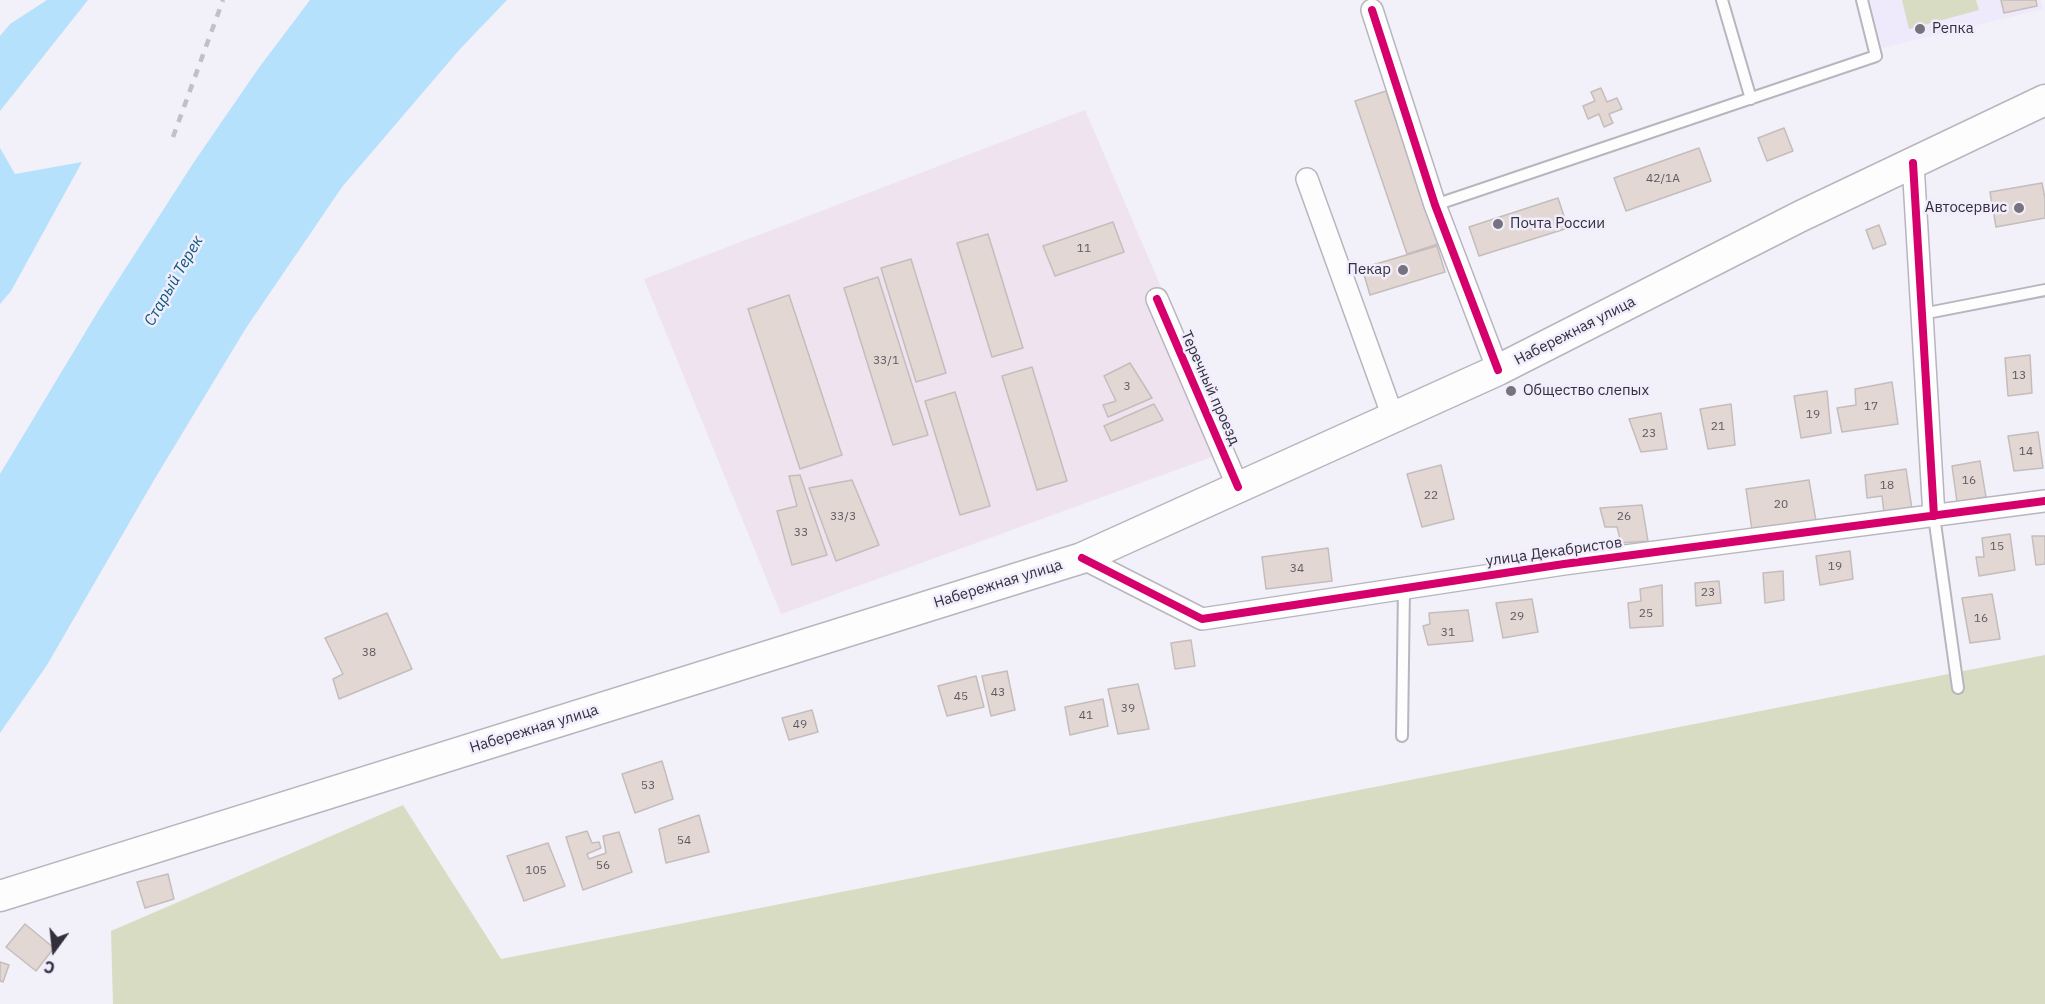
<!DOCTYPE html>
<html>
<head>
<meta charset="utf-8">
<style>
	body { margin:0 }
	#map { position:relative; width:2045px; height:1004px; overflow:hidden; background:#f2f0f8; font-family:"IBM Plex Sans",sans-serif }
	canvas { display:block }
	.north { position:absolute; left:24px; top:920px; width:60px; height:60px; -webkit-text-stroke:4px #f1edfc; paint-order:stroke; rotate:195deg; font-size:16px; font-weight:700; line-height:24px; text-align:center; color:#332f3c }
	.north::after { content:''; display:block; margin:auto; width:21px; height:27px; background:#332f3c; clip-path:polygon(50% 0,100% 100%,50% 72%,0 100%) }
</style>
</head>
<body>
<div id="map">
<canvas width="2045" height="1004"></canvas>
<div class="north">С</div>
</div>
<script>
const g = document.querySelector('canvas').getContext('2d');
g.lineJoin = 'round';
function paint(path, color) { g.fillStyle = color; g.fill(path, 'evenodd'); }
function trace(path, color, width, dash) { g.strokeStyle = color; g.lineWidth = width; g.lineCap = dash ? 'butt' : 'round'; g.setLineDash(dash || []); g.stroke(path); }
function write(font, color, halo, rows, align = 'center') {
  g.font = font + ' "IBM Plex Sans",sans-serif'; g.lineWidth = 5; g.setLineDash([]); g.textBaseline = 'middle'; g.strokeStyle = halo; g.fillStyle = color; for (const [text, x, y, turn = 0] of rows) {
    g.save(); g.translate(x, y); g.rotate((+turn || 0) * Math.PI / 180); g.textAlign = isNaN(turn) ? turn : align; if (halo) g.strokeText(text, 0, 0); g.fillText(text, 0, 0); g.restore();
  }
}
const built = new Path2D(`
	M 1870,0 L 2040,0 L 2043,9 L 1882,48 Z`);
const industrial = new Path2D(`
	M 1085,110 L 1231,450 L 781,614 L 644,279 Z`);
const green = new Path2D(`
	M 1902,0 L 1976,0 L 1979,10 L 1909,29 Z
	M 2045,655 L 2045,1004 L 113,1004 L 111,931 L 403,805 L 501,959 Z`);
const water = new Path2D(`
	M 47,0 L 88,0 L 0,111 L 0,36 L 10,24 Z
	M 310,0 L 507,0 L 460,49 L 342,187 L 246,328 L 154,480 L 47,665 L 0,733 L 0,474 L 100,308 L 194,162 L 258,69 Z
	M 0,148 L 15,174 L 82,162 L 11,291 L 0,304 Z`);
const building = new Path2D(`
	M 2001,0 L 2036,0 L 2037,6 L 2004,13 Z
	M 1601,88 L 1607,102 L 1617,98 L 1622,109 L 1609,114 L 1613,123 L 1604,127 L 1599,114 L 1588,119 L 1583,106 L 1595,101 L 1591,92 Z
	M 1386,91 L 1438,244 L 1407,254 L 1355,101 Z
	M 1784,128 L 1793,151 L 1767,161 L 1758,138 Z
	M 1699,148 L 1711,181 L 1626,211 L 1614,178 Z
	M 2042,183 L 2045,198 L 2045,218 L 1996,227 L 1990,192 Z
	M 1558,198 L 1568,228 L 1479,256 L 1469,227 Z
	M 1113,222 L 1124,252 L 1055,276 L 1043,246 Z
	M 1879,225 L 1886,244 L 1873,249 L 1866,230 Z
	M 988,234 L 1023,348 L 992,357 L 957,243 Z
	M 1437,246 L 1445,272 L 1370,295 L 1362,268 Z
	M 911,259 L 946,373 L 916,382 L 881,268 Z
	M 878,277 L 928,435 L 893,445 L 844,288 Z
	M 789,295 L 842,455 L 800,469 L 748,309 Z
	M 2030,355 L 2032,393 L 2008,396 L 2005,358 Z
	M 1130,363 L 1152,398 L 1108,417 L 1103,405 L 1116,401 L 1104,376 Z
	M 1032,367 L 1067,481 L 1037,490 L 1002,376 Z
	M 1892,382 L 1898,424 L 1842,432 L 1837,408 L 1856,405 L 1855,389 Z
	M 1827,391 L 1831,433 L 1801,438 L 1794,396 Z
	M 955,392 L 990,506 L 960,515 L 925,401 Z
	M 1154,404 L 1163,420 L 1111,441 L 1104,426 Z
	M 1731,404 L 1735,445 L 1708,449 L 1700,409 Z
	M 1661,413 L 1667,449 L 1641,452 L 1629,419 Z
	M 2038,432 L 2043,468 L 2014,471 L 2008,436 Z
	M 1980,461 L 1986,497 L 1957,502 L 1952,466 Z
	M 1441,465 L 1454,519 L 1422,527 L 1407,474 Z
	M 1906,469 L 1912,509 L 1884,513 L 1882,496 L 1867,498 L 1865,475 Z
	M 800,475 L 827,555 L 792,565 L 777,511 L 797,506 L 789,476 Z
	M 852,480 L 879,545 L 836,561 L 809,488 Z
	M 1809,480 L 1816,521 L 1752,530 L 1746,489 Z
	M 1642,505 L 1648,541 L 1621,543 L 1617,527 L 1605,527 L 1600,508 Z
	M 2010,534 L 2015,570 L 1979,576 L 1976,557 L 1984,557 L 1982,538 Z
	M 2032,536 L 2045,536 L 2045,564 L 2036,565 Z
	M 1328,548 L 1332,581 L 1266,589 L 1262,557 Z
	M 1850,551 L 1853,579 L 1820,585 L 1816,556 Z
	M 1783,571 L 1784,600 L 1765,603 L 1763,573 Z
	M 1719,581 L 1721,603 L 1696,606 L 1695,583 Z
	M 1662,585 L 1663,626 L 1630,628 L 1628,603 L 1641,601 L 1640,589 Z
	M 1992,594 L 2000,639 L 1970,643 L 1962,598 Z
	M 1532,599 L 1538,632 L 1503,638 L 1496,603 Z
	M 1468,610 L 1473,641 L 1428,645 L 1423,626 L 1430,624 L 1429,613 Z
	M 387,613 L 412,669 L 339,699 L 333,679 L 343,674 L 325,638 Z
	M 1191,640 L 1195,666 L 1175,669 L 1171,643 Z
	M 1007,671 L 1015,710 L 991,716 L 982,676 Z
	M 976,676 L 984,707 L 947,716 L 938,686 Z
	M 1138,684 L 1149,729 L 1118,734 L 1108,689 Z
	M 1103,699 L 1108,726 L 1070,735 L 1065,707 Z
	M 812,710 L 818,732 L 789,740 L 782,718 Z
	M 662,761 L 673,799 L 635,813 L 622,774 Z
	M 699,815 L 709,852 L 666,863 L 659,829 Z
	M 587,831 L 592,843 L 599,842 L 601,848 L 587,854 L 589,859 L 606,853 L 603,836 L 619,832 L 632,872 L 583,890 L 566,837 Z
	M 548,843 L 565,886 L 524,901 L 507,856 Z
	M 168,874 L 174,899 L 145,908 L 137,882 Z
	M 25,924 L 54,948 L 36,971 L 6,947 Z
	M 0,962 L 9,965 L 3,982 L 0,981 Z`);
const lane = new Path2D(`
	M 1722,0 L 1751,99
	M 1435,205 L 1876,56 L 1862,0
	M 1922,314 L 2045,290
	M 1934,516 L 1958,688
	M 1402,736 L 1404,588`);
const street = new Path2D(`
	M 1372,10 L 1435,205 L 1498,370
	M 1913,163 L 1934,516
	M 1307,179 L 1393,417
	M 1157,299 L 1238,487
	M 1082,558 L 1202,619 L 1564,564 L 2045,501`);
const secondary = new Path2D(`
	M 0,896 L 1082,558 L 1498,370 L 1801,216 L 2045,100`);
const rail = new Path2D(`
	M 173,137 L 223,0`);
const cycleway = new Path2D(`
	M 1372,10 L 1435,205 L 1498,370
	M 1913,163 L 1934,516
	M 1157,299 L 1238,487
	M 1082,558 L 1202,619 L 1564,564 L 2045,501`);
const markers = [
	[1920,29,6,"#76737e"],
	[2019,208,6,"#76737e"],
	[1498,224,6,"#76737e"],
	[1403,270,6,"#76737e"],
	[1511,391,6,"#76737e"]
];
const numberNames = [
	["42/1А",1663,179],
	["11",1084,249],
	["33/1",886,361],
	["13",2019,376],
	["3",1127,387],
	["17",1871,407],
	["19",1813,415],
	["21",1718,427],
	["23",1649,434],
	["14",2026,452],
	["16",1969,481],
	["18",1887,486],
	["22",1431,496],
	["20",1781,505],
	["33/3",843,517],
	["26",1624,517],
	["33",801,533],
	["15",1997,547],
	["19",1835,567],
	["34",1297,569],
	["23",1708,593],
	["25",1646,614],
	["29",1517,617],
	["16",1981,619],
	["31",1448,633],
	["38",369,653],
	["43",998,693],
	["45",961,697],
	["39",1128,709],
	["41",1086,716],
	["49",800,725],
	["53",648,786],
	["54",684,841],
	["56",603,866],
	["105",536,871]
];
const poiNames = [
	["Репка",1932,29],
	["Автосервис",2007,208,"right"],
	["Почта России",1510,224],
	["Пекар",1391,270,"right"],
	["Общество слепых",1523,391]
];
const streetNames = [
	["Набережная улица",1575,331,-27],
	["Теречный проезд",1210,388,66],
	["улица Декабристов",1554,552,-8],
	["Набережная улица",998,584,-17],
	["Набережная улица",534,729,-17]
];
const waterNames = [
	["Старый Терек",174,281,-60]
];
paint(built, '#eee9fb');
paint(industrial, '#eee3ef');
paint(green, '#d8dcc3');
paint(water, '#b5e1fc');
paint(building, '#e2d7d2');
trace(building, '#c4bdbc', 1.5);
trace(lane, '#b8b5bf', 14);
trace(street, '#b8b5bf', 24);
trace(secondary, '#b8b5bf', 33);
trace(lane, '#fdfdfe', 10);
trace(street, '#fdfdfe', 21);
trace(secondary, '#fdfdfe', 30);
trace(rail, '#c1c0c2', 4.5, [8, 8]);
trace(cycleway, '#d6006c', 8);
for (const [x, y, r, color] of markers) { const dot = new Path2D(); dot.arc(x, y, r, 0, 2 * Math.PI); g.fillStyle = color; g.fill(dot); trace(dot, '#f1edfc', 2); }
write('12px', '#5f5962', null, numberNames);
write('15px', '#332f3c', '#f1edfc', poiNames, 'left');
write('15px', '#332f3c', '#f1edfc', streetNames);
write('italic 16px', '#0b5b7d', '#f1edfc', waterNames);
</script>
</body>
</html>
